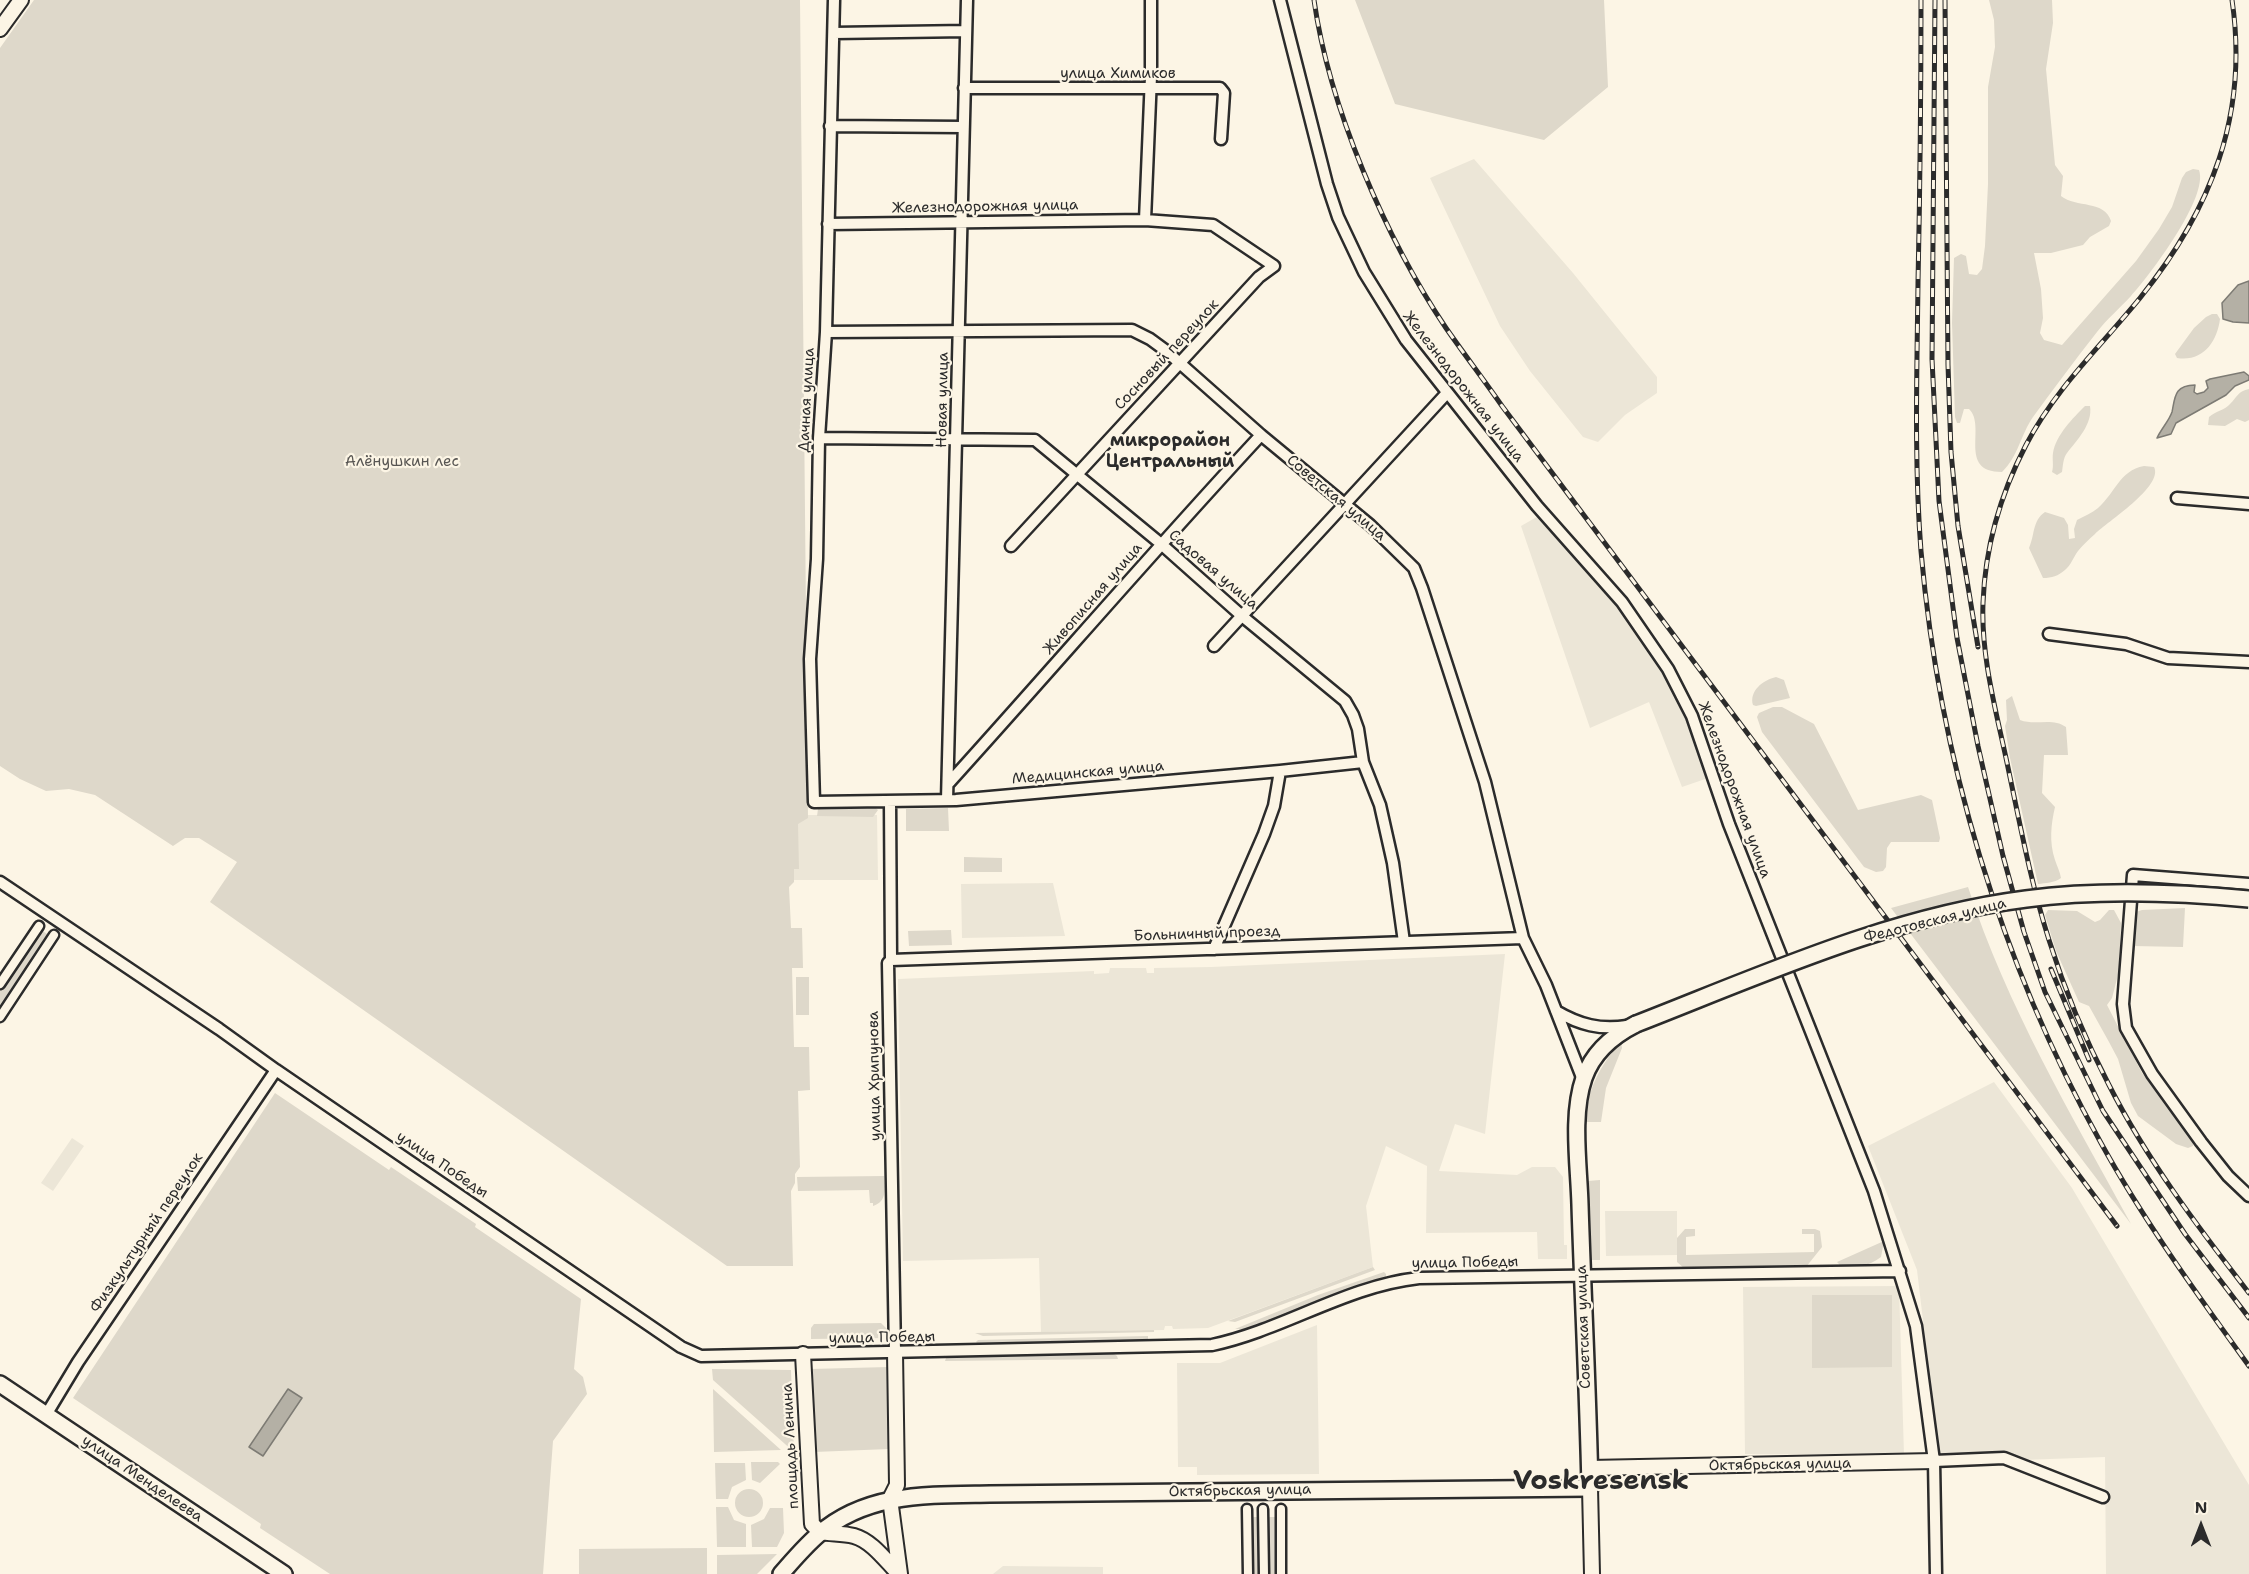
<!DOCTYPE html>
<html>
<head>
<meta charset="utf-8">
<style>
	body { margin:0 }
	#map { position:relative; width:2249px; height:1574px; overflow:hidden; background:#fcf5e5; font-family:"Shantell Sans",sans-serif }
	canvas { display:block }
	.north { position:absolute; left:2171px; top:1496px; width:60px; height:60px; -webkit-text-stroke:4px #fcf5e5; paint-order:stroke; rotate:0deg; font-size:16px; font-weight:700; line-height:24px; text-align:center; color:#2b2b2b }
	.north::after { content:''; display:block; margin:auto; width:21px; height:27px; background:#2b2b2b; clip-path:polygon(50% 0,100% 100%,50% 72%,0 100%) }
</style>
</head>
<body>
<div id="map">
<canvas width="2249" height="1574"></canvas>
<div class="north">N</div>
</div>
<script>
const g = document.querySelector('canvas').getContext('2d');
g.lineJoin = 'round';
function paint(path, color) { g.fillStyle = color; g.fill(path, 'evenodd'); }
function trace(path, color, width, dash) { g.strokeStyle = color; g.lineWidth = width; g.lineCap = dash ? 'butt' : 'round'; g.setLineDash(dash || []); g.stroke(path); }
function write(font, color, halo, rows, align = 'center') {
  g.font = font + ' "Shantell Sans",sans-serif'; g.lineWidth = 4.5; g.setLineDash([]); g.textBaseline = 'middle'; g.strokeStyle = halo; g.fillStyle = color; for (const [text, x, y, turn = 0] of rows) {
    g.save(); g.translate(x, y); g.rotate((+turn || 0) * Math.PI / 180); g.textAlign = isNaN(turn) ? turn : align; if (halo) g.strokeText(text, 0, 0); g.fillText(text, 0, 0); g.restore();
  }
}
const built = new Path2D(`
	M 1474,159 L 1573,273 L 1657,377 L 1657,393 L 1625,415 L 1598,442 L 1583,437 L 1530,371 L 1500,326 L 1430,178 Z
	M 1542,514 L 1650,649 L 1689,713 L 1711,777 L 1682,787 L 1649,702 L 1590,728 L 1521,526 Z
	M 808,815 L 877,815 L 878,880 L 794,880 L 793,823 Z
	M 1053,883 L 1065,936 L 962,938 L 961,884 Z
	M 1505,954 L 1485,1134 L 1455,1124 L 1439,1171 L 1517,1175 L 1532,1167 L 1555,1167 L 1563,1177 L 1564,1245 L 1567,1245 L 1567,1259 L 1538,1259 L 1537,1232 L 1426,1233 L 1427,1166 L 1386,1146 L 1366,1206 L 1373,1267 L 1208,1328 L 1173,1329 L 1172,1326 L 1165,1326 L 1164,1330 L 1041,1332 L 1039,1258 L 903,1261 L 898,979 L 1094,971 L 1094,974 L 1109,973 L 1110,968 L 1146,968 L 1147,973 L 1154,973 L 1154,968 L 1211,967 Z
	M 1994,1082 L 2072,1188 L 2249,1485 L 2249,1574 L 2106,1574 L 2105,1457 L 1940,1463 L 1917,1270 L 1868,1146 Z
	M 72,1138 L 84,1146 L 53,1191 L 41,1183 Z
	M 1605,1211 L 1677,1211 L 1677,1255 L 1606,1256 Z
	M 1899,1286 L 1904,1455 L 1745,1454 L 1743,1287 Z
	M 1317,1325 L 1319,1474 L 1197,1475 L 1197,1467 L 1178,1467 L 1177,1363 L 1220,1363 Z
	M 1003,1566 L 1103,1567 L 1103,1574 L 993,1574 Z`);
const green = new Path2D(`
	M 34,0 L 800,0 L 808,818 L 798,824 L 799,869 L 794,869 L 794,882 L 789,887 L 791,928 L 802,928 L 803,968 L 792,968 L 794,1047 L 809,1047 L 810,1090 L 798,1091 L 800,1167 L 795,1174 L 795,1183 L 791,1191 L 793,1266 L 727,1266 L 210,902 L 237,862 L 199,838 L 185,838 L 173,846 L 95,795 L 69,789 L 46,791 L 20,779 L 0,766 L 0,48 Z
	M 1355,0 L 1604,0 L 1608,87 L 1544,140 L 1395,104 Z
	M 1989,0 L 2052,0 L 2053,23 L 2046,69 L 2055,165 L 2063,176 L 2061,196 C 2076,208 2105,200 2111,221 L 2109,226 L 2090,237 L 2083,245 L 2051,253 L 2034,253 L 2041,289 L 2043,318 L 2040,333 L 2044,340 L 2062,345 L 2136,261 L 2159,229 L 2172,207 L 2182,178 L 2186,172 L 2193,169 L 2199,170 C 2209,197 2150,275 2131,296 C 2120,308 2107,319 2097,332 C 2075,360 2054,388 2033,417 C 2021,434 2018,457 2002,472 C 1957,472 1987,426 1969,409 L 1964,409 L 1960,423 L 1957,423 L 1955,417 L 1952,323 L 1954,258 L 1961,254 L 1966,256 L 1969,274 L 1977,275 L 1982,269 L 1985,246 L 1988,184 L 1988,87 L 1995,47 L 1994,20 Z
	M 2212,314 L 2217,314 L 2220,319 C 2217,342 2203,362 2177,358 L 2175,354 L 2194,328 L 2206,317 Z
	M 2249,389 L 2249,420 L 2245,422 L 2237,419 L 2225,426 L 2208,425 L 2209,417 C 2216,411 2225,410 2230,404 C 2237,397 2238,391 2249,389 Z
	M 2085,406 L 2090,406 C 2093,424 2077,440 2067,453 C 2063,458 2063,466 2062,472 L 2057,475 L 2052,472 C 2054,466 2052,459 2053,453 C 2056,435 2073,418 2085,406 Z
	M 2144,466 L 2154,467 C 2164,486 2107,522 2095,534 C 2089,539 2083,545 2078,551 C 2073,558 2071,565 2065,570 C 2058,576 2052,578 2043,578 L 2029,548 C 2035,535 2032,521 2045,512 L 2064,518 L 2068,525 L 2069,539 L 2075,538 L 2074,529 L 2077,520 C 2084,516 2092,513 2098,508 C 2116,492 2119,471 2144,466 Z
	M 1776,677 L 1784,680 L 1790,698 L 1756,706 L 1753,705 C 1749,691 1763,680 1776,677 Z
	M 2012,696 L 2020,720 C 2036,726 2052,717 2066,727 L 2068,755 L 2044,755 L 2042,793 L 2055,807 C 2051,824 2049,842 2055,860 C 2057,866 2060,872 2061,878 C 2054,883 2046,883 2038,884 L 2010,758 L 2005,726 L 2007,720 L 2006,700 Z
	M 1773,707 L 1782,707 L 1814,724 L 1858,810 L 1921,795 L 1932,800 L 1940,838 L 1939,842 L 1891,842 L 1887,848 L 1886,867 L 1883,871 L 1876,872 L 1864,867 L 1762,732 L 1757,717 L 1759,713 Z
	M 873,806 L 878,810 L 873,817 L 817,816 L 818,809 L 824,807 Z
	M 948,808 L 949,831 L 906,831 L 906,809 Z
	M 964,857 L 1002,858 L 1002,872 L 964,872 Z
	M 1968,887 C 2007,1007 2071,1114 2131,1224 L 1891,908 Z
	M 2185,908 L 2183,947 L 2133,946 L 2133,919 L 2136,912 L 2142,910 Z
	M 2048,910 L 2077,911 L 2095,922 L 2100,920 L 2109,910 L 2114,910 L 2121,923 L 2119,971 L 2112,998 L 2107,1005 L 2142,1073 L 2193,1140 L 2193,1146 L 2188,1148 L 2176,1144 L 2138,1116 L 2131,1103 L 2118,1059 L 2109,1042 L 2089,1006 L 2079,1002 L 2056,951 L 2045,915 Z
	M 40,929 L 50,936 L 0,1011 L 0,989 Z
	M 951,930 L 952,945 L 909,946 L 908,931 Z
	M 796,977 L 809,977 L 809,1015 L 796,1015 Z
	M 1621,1041 L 1622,1048 L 1606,1088 L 1601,1122 L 1586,1122 C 1586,1090 1601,1065 1621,1041 Z
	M 275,1093 L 389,1170 L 391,1167 L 476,1224 L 475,1227 L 581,1299 L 574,1369 L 583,1377 L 587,1394 L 553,1441 L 543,1574 L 330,1574 L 260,1528 L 261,1524 L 73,1398 Z
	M 884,1176 C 884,1189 888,1201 873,1206 L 873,1203 L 870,1203 L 869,1190 L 798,1191 L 797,1177 Z
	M 1600,1180 L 1600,1260 L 1589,1260 L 1588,1181 Z
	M 1685,1229 L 1695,1229 L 1695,1236 L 1686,1237 L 1686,1255 L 1814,1252 L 1814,1234 L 1802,1234 L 1802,1229 L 1815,1229 L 1820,1231 L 1822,1247 L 1806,1267 L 1685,1269 L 1677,1262 L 1677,1238 Z
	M 1884,1241 L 1881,1257 C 1868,1267 1857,1267 1842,1267 L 1837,1262 Z
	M 1373,1267 L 1375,1270 L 1235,1322 L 1228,1321 Z
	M 1384,1272 L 1386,1274 L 1386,1277 L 1246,1329 L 1235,1329 L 1318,1295 Z
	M 1812,1295 L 1892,1295 L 1892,1367 L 1812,1368 Z
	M 881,1323 L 887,1329 L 888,1338 L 811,1339 L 811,1328 L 814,1324 Z
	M 1154,1330 L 1154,1332 L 983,1336 L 975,1333 Z
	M 1148,1336 L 1148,1341 L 978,1344 L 976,1342 L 978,1340 Z
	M 1114,1354 L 1117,1356 L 1118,1359 L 945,1361 L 946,1358 L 950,1357 Z
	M 889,1367 L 892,1438 L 889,1449 L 814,1452 L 810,1369 Z
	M 712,1369 L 791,1370 L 794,1452 L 713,1380 Z
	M 713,1389 L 781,1450 L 714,1452 Z
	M 751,1462 L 778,1462 L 780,1464 L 760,1483 L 752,1480 Z
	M 715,1463 L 745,1463 L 746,1480 L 732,1487 L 728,1499 L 716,1499 Z
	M735 1503a14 14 0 1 1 28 0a14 14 0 1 1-28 0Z
	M 716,1507 L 728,1507 L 734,1520 L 746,1524 L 746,1547 L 717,1547 Z
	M 770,1508 L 783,1508 L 784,1533 L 777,1547 L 752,1547 L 751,1525 L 764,1519 Z
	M 1250,1517 L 1260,1517 L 1259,1570 L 1260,1574 L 1251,1574 Z
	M 1268,1517 L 1277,1517 L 1277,1574 L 1268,1574 L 1270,1570 Z
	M 707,1548 L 707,1574 L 579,1574 L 579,1549 Z
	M 777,1554 L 757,1574 L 717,1574 L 717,1555 Z`);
const water = new Path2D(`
	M 2249,281 L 2249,323 L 2233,322 L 2223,319 L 2222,303 L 2238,285 Z
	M 2244,372 L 2249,376 L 2249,380 L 2235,386 L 2226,395 L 2176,423 L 2171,434 L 2157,438 C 2161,429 2169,421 2172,412 C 2175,398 2174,385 2195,385 L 2194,392 L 2197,394 L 2204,392 L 2208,388 L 2206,381 L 2210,379 Z
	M 288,1389 L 302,1398 L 263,1456 L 249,1447 Z`);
const pedestrian = new Path2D(`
	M 0,984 L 39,926
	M 0,1017 L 54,935
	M 1247,1509 L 1248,1574
	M 1263,1509 L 1264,1574
	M 1281,1509 L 1281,1574`);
const minor = new Path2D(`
	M 834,0 L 826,332 L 819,438 L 817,559 L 810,659 L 814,802 L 956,800 L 1280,771 L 1363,762
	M 1280,0 L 1327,184 L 1338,217 L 1364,272 L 1406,340 L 1537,506 L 1622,602 L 1668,669 L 1692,716 L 1729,824 L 1874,1191 L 1916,1326 L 1934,1461 L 1936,1574
	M 834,33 L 966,31
	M 964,88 L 1220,88 L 1224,93 L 1221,139
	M 830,126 L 963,127
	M 1145,220 L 1151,76 L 1151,0
	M 828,224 L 1145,220 L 1213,225 L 1274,266 L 1259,277 L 1011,546
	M 826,332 L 1132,330 L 1150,339 L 1165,350 L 1261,435 L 1370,525 L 1414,568 L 1422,588 L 1485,782 L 1523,938 L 1546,985 L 1583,1080
	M 819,438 L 1035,440 L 1160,543 L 1242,616 L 1345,701 L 1353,715 L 1358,729 L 1363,762 L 1380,805 L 1393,863 L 1404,942
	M 2177,498 L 2249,504
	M 2049,634 L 2126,644 L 2168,658 L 2249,662
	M 1214,646 L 1447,393
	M 948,784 C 1053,668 1155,549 1261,435
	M 947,800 L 967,0
	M 890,801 L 891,960 L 888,963 L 895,1352
	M 0,882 L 219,1029 L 276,1070 L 681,1347 L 701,1356 L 1212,1345 C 1283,1330 1346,1286 1419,1278 L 1900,1271
	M 2249,884 L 2133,875 L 2123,1004 L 2126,1028 L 2152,1074 L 2201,1142 L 2228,1176 L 2249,1196
	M 1214,949 L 1264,834 L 1274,806 L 1280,771
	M 891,960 L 1523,938
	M 1556,1011 C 1580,1025 1600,1030 1627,1026
	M 46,1415 L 78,1362 L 276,1070
	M 1934,1461 L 2004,1458 L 2103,1497`);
const tertiary = new Path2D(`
	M 0,29 L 21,0
	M 895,1352 L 897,1485 L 890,1499 L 900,1574
	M 803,1354 L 812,1524 L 820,1532 C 831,1534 843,1533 854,1536 C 872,1541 886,1561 899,1574
	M 1590,1468 L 1934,1461
	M 1590,1488 L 1592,1574`);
const secondary = new Path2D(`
	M 0,1384 L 284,1574
	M 781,1574 C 793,1560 805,1546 819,1534 C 867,1492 930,1495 990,1494 L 1590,1488 C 1588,1393 1583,1299 1580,1205 C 1579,1166 1571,1115 1584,1078 C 1593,1052 1612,1036 1636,1024`);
const rail = new Path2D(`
	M 1314,0 C 1329,107 1386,239 1446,328 C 1464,354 1484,380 1502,406 L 2117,1226
	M 1921,0 C 1921,94 1920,188 1918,283 C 1917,372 1914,462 1921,551 C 1939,757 2000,962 2101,1143 C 2144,1221 2197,1294 2249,1366
	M 1935,0 L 1932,359 L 1939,501 L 1957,638 L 1978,746 L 2003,856 L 2024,932 L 2045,992 L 2103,1111 L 2185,1234 L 2249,1318
	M 1945,0 L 1948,365 L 1951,452 L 1958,526 L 1978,647
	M 2232,0 C 2249,115 2211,210 2140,298 C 2101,346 2055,389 2026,445 C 2001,493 1985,548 1983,603 C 1981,655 1995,707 2006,758 C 2019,819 2030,880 2049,940 C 2064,988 2086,1041 2109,1085 C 2147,1160 2198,1227 2249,1293
	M 2051,969 L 2089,1060`);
const secondaryBridge = new Path2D(`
	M 1636,1024 C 1762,975 1891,916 2026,899 C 2100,889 2175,892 2249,899`);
const streetNames = [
	["улица Химиков",1118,74],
	["Железнодорожная улица",985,207,-1],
	["Сосновый переулок",1167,355,-47],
	["Железнодорожная улица",1463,387,52],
	["Дачная улица",807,400,-87],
	["Новая улица",943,400,-89],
	["Советская улица",1336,498,40],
	["Садовая улица",1213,570,41],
	["Живописная улица",1093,599,-49],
	["Медицинская улица",1088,773,-5],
	["Железнодорожная улица",1734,790,70],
	["Федотовская улица",1935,921,-14],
	["Больничный проезд",1207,934,-2],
	["улица Хрипунова",875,1076,-91],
	["улица Победы",442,1165,34],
	["Физкультурный переулок",147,1233,-56],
	["улица Победы",1465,1263,-1],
	["Советская улица",1584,1327,-92],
	["улица Победы",882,1338,-1],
	["площадь Ленина",791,1446,-93],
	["Октябрьская улица",1780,1465,-1],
	["улица Менделеева",142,1479,34],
	["Октябрьская улица",1240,1491,-1]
];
const parkNames = [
	["Алёнушкин лес",402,462]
];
const quarterNames = [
	["микрорайон",1170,441],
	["Центральный",1170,462]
];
const townNames = [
	["Voskresensk",1601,1482]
];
paint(built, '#ece6d7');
paint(green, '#ded8ca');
paint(water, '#b4b0a5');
trace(water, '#7d7b74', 1.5);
trace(pedestrian, '#2b2b2b', 13);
trace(minor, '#2b2b2b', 15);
trace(tertiary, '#2b2b2b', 18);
trace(secondary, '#2b2b2b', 20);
trace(pedestrian, '#fcf5e5', 8);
trace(minor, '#fcf5e5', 10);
trace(tertiary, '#fcf5e5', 14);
trace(secondary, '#fcf5e5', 15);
trace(rail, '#2b2b2b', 5);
trace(rail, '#fcf5e5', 3, [9]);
trace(secondaryBridge, '#2b2b2b', 20, []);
trace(secondaryBridge, '#fcf5e5', 15);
write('15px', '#2b2b2b', '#fcf5e5', streetNames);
write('15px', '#585653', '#fcf5e5', parkNames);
write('bold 18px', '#2b2b2b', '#fcf5e5', quarterNames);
write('bold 27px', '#2b2b2b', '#fcf5e5', townNames);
</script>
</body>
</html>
